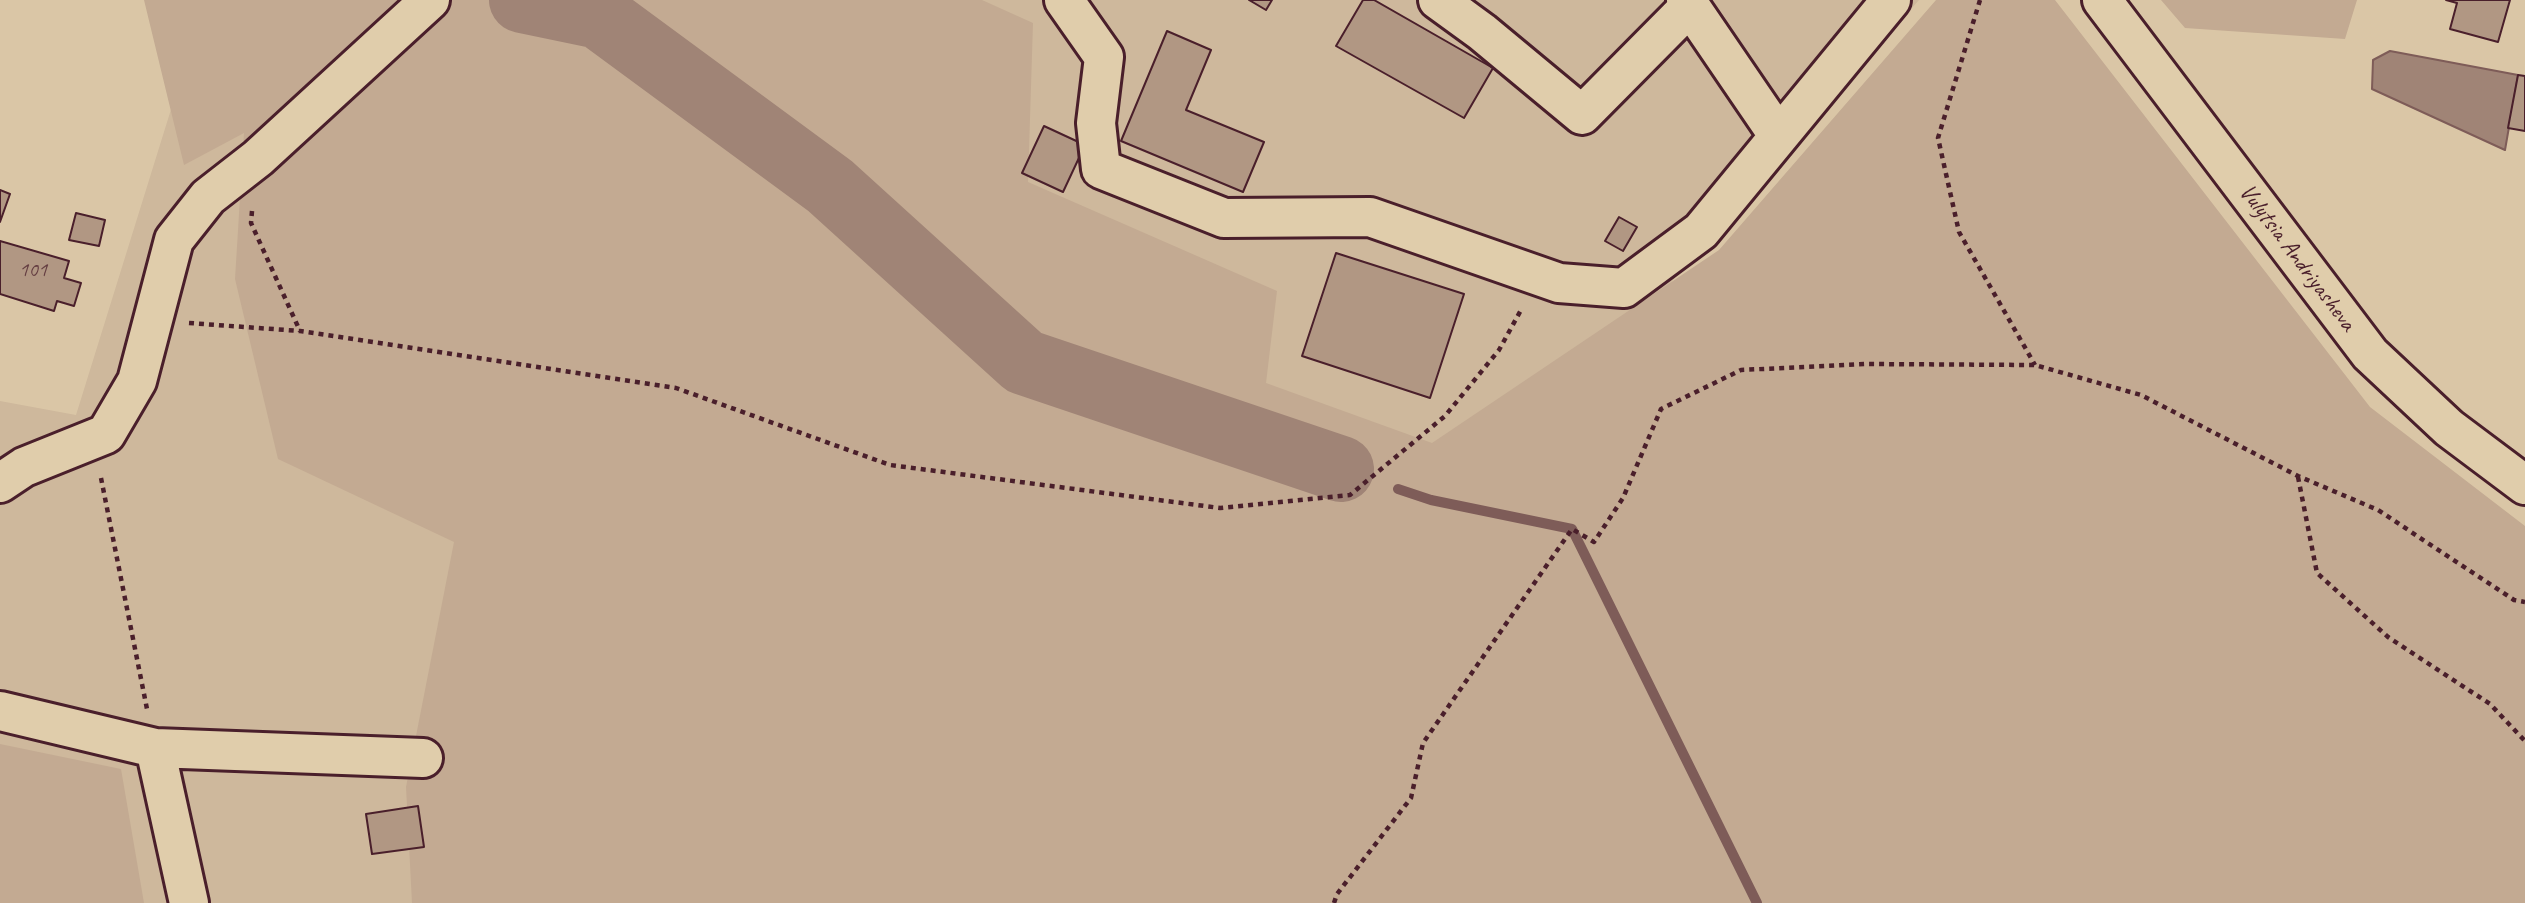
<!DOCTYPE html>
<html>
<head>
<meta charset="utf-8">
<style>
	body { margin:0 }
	canvas { display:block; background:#dac6a6 }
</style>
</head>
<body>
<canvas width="2525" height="903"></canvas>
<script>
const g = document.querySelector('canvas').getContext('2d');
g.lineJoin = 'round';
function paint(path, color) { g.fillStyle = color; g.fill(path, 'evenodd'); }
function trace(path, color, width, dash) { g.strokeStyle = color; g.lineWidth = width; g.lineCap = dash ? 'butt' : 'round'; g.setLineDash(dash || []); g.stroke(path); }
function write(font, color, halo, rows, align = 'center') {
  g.font = font + ' Caveat,sans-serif'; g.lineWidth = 5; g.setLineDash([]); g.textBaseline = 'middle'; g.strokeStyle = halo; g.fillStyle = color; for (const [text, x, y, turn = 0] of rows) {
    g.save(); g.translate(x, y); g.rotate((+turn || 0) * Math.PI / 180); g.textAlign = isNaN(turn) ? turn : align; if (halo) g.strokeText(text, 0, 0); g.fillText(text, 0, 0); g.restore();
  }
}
const built = new Path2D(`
	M 205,0 L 1919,0 L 1616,345 L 831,903 L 0,903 L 0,401 L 76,415 Z`);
const green = new Path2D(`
	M 144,0 L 982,0 L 1033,23 L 1028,182 L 1277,291 L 1266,383 L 1432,443 L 1719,250 L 1936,0 L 2055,0 L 2370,407 L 2525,526 L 2525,903 L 412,903 L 406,787 L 454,542 L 278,459 L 235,279 L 244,133 L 184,165 Z
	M 2161,0 L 2357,0 L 2345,39 L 2185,28 Z
	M 0,744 L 121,769 L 144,903 L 0,903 Z`);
const water = new Path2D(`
	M 2390,51 L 2518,75 L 2505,150 L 2372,89 L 2373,60 Z`);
const stream = new Path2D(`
	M 1398,489 L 1431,500 L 1572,529 L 1757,903`);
const river = new Path2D(`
	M 522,0 L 599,16 L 830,186 L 1024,362 L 1341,469`);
const building = new Path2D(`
	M 1249,0 L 1272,0 L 1266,10 Z
	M 1363,0 L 1374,0 L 1493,68 L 1464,118 L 1336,46 Z
	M 2446,0 L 2510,0 L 2498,42 L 2450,29 L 2457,3 Z
	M 1167,31 L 1211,50 L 1186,110 L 1264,142 L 1243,192 L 1121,141 Z
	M 2518,75 L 2525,76 L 2525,131 L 2508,128 Z
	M 1044,126 L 1085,145 L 1063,192 L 1022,173 Z
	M 0,190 L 10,194 L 0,222 Z
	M 76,213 L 105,220 L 99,246 L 69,240 Z
	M 1619,217 L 1637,227 L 1623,251 L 1605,241 Z
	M 0,241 L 69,261 L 64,278 L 81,283 L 74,306 L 57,301 L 54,311 L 0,294 Z
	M 1336,253 L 1464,294 L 1430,398 L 1302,356 Z
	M 418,806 L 424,847 L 372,854 L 366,814 Z`);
const path = new Path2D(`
	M 1980,0 L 1938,138 L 1959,232 L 2035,365
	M 252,211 L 251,223 L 300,331
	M 189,323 L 300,331 L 676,388 L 890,465 L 1220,508 L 1350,495 L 1445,416 L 1499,350 L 1521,310
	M 2298,477 L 2317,573 L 2388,637 L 2490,704 L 2525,741
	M 101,478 L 147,709
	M 1334,903 L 1337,894 L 1411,798 L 1423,743 L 1572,529 L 1594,542 L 1623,498 L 1661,409 L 1741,370 L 1866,364 L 2035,365 L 2141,395 L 2298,476 L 2378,510 L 2514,600 L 2525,602`);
const minor = new Path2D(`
	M 1064,0 L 1104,57 L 1096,123 L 1101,169 L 1224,218 L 1370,217 L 1559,283 L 1624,288 L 1701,231 L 1891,0
	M 1438,0 L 1482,32 L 1582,115 L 1690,6
	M 1686,0 L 1778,135
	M 2102,0 L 2370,354 L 2449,428 L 2525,485
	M 0,483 L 24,467 L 106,434 L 137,381 L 174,240 L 208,197 L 258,158 L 430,0
	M 0,711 L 155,748 L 423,758
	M 155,748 L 189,903`);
const numberNames = [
	["101",33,270]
];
const streetNames = [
	["Vulytsia Andriyasheva",2297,258,53]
];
paint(built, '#ceb89c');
paint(green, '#c3aa92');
paint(water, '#a08476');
trace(water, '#7e5c58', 2);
trace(stream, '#7e5c58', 10);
trace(river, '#a08476', 66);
paint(building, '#b19783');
trace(building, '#4a1f2b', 2);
trace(minor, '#4a1f2b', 44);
trace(path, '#4a1f2b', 4.5, [5, 5]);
trace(minor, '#e0cdab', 38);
write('21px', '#643d41', null, numberNames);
write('24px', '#4a1f2b', '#e0cdab', streetNames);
</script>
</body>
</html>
